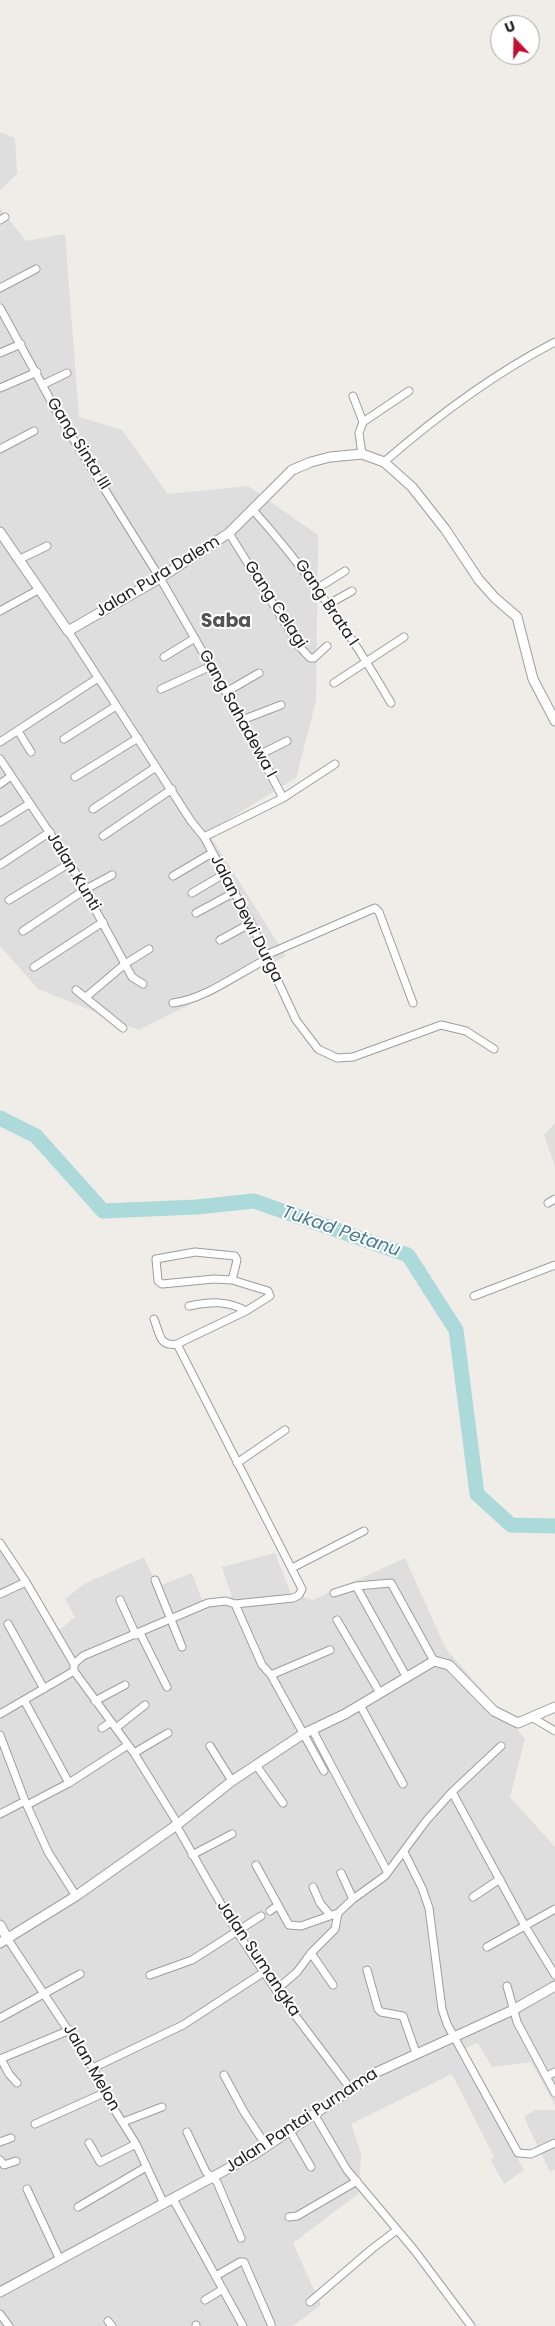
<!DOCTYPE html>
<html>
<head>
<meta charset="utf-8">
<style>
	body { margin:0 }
	#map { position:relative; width:555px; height:2326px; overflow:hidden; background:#f0ece8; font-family:Poppins,sans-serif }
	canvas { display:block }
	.north { position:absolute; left:490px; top:15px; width:50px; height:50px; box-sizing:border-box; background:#fff; border:1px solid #a6a6a6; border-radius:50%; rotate:339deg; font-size:14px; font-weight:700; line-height:20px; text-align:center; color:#202020 }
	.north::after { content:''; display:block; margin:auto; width:18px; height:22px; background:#c20e31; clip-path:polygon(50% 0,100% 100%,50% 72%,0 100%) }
</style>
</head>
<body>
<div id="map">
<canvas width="555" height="2326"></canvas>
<div class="north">U</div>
</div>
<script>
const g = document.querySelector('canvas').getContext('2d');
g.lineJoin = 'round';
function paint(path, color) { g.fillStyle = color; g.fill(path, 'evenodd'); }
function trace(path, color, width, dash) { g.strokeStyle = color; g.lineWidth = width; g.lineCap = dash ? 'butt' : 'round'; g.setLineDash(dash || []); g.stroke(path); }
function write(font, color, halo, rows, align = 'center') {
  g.font = font + ' Poppins,sans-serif'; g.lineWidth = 4; g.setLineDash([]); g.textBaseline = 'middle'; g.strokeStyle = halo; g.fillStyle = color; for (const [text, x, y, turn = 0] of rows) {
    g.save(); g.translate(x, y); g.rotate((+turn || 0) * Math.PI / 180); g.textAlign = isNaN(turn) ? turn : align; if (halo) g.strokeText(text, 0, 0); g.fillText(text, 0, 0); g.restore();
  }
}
const residential = new Path2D(`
	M 0,132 L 15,138 L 17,174 L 0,190 Z
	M 0,208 L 26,241 L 65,234 L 79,417 L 122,430 L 168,494 L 248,486 L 318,535 L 316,701 L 296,778 L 208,832 L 286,956 L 139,1030 L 38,989 L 0,946 Z
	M 555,1123 L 555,1166 L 544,1135 Z
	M 0,1539 L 37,1593 L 58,1631 L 75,1617 L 65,1599 L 84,1584 L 144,1557 L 153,1577 L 156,1577 L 162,1585 L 192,1573 L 202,1600 L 232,1597 L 222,1567 L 275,1553 L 291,1594 L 313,1600 L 405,1558 L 446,1649 L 525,1739 L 510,1797 L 555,1847 L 555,2105 L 531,2062 L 492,2067 L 478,2043 L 457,2052 L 524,2170 L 504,2184 L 491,2161 L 494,2157 L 452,2074 L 351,2124 L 361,2153 L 359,2193 L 293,2243 L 321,2305 L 293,2326 L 0,2326 Z
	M 535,2110 L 555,2110 L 555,2169 L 550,2172 L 524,2117 Z`);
const river = new Path2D(`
	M 0,1118 L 36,1136 L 103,1211 L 197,1207 L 254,1201 L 408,1255 L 456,1330 L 477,1494 L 511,1525 L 555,1526`);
const minor = new Path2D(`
	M 0,220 L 5,217
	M 0,288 L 36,269
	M 0,308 L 62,421 L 160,578 L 242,720 L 283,798
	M 0,353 L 21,344
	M 42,385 L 67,373
	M 0,388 L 37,372
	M 353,396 L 363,422
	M 0,449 L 34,431
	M 362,454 L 359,433 L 363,422 L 409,391
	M 384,462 C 437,416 493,374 555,342
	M 253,510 C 306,569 351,634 391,703
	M 229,533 L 299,646 L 310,658 L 314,658 L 327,646
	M 18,560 L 47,546
	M 318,588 L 345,571
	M 327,605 L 352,591
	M 0,611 L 38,590
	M 68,631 L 191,821 L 204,837 L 251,923 L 296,1020 L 318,1049 L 337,1058 L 353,1057 L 441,1025 L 466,1031 L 494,1049
	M 164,657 L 195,638
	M 334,683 L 404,637
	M 161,689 L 211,666
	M 226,692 L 259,673
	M 242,720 L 281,705
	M 18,731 L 31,752
	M 64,739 L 116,706
	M 0,742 L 98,678
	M 261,754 L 287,741
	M 0,759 L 70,863 L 132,977 L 143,984
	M 75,777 L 138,738
	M 0,784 L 11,776
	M 93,809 L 156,767
	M 0,822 L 29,804
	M 103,836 L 172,789
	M 204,837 L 283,798 L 335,764
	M 0,865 L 50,832
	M 173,876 L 212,853
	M 192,893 L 224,874
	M 9,900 L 70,863
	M 196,913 L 235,892
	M 23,931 L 86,889 L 112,875
	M 220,940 L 251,923
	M 266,955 L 375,908 L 379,912 L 413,1003
	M 34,967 L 103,922
	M 76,990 L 123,1028
	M 86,997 L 125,964 L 149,949
	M 173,1003 C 206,999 238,973 267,959
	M 548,1203 L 555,1199
	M 474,1296 L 555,1265
	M 189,1306 C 210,1302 227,1300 246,1311
	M 154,1319 C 160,1334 159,1347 177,1344 L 302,1589 L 299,1595 L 293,1598 L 235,1604 L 226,1601 L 208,1603 L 83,1656 L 74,1664 L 74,1671 L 134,1753 L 178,1824
	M 177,1344 L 246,1311 L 270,1296 L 268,1291 L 232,1280 L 214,1279 L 162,1284 L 158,1281 L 156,1259 L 195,1252 L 235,1256 L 237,1260 L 232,1280
	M 237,1463 L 285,1430
	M 0,1543 L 26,1582 L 74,1664
	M 292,1568 L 364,1531
	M 155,1580 L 182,1647
	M 356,1586 L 406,1676
	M 334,1593 L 356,1586 L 391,1583 L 434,1661
	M 0,1594 L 26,1582
	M 120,1600 L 136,1635
	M 235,1604 L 262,1665 L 271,1675 L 324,1771
	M 337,1620 L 380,1693
	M 8,1624 L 44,1689
	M 140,1633 L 167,1687
	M 271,1675 L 330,1650
	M 24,1700 L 69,1783 L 128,1745
	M 95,1701 L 125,1685
	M 360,1705 L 403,1784
	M 0,1714 L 74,1671
	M 533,1718 L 555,1731
	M 102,1728 L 111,1722
	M 116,1728 L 145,1705
	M 312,1729 L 387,1871
	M 0,1735 L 25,1801 L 48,1852 L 76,1896
	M 210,1746 L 232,1781
	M 134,1753 L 168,1733
	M 256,1765 L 283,1803
	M 452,1792 L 525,1926 L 555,1975
	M 27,1805 L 69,1783
	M 0,1814 L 25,1801
	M 176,1825 L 237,1932 L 276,1990 L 350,2088
	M 404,1852 L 422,1888 L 429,1908 L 442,2009 L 447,2024 L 518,2153 L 531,2154 L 555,2143
	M 192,1855 L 232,1834
	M 256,1865 L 289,1925 L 301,1926 L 338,1913
	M 341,1873 L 353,1899
	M 313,1887 L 320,1903 L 330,1915
	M 473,1897 L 500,1879
	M 270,1911 L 277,1906
	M 7,1938 L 93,2068 L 104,2093 L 136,2144 L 164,2204
	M 487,1947 L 555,1909
	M 311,1953 L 333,1985
	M 367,1970 L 378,2009 L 381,2012 L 403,2016 L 416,2053
	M 150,1975 L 192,1960 L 261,1916
	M 507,1986 L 517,2022 L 555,2093
	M 276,1990 L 297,1972 L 311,1953 L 335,1929 L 338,1913 L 353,1899 L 385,1876 L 426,1821 L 452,1792 L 501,1746
	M 0,2018 L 80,1974
	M 0,2059 L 70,2030
	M 1,2059 L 9,2074 L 17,2083
	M 93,2068 L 183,2025 L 264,1972
	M 224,2075 L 244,2112 L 267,2147
	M 547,2076 L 555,2072
	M 314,2114 L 347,2170 L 415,2251 L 471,2326
	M 123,2122 L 162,2107
	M 35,2124 L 104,2093
	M 290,2131 L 311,2167
	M 187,2132 L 206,2172 L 217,2182 L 241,2238
	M 0,2142 L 11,2138
	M 89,2143 L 100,2162 L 136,2144
	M 0,2160 L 4,2165 L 16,2161
	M 27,2189 L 60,2260
	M 173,2199 L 243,2326
	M 78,2207 L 146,2167
	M 289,2217 L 297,2216 L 357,2181
	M 216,2276 L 240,2262 L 244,2262 L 271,2324
	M 205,2300 L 223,2289
	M 310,2302 L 373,2248 L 397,2230
	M 0,2314 L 9,2326
	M 108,2321 L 112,2326
	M 196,2325 L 196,2326`);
const tertiary = new Path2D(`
	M 0,532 L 68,631 L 160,578 L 229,533 L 292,470 L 311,462 L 330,457 L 362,454 L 384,462 L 412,487 L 445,529 L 479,580 L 495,598 L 517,617 L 533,679 L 555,721
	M 0,1925 L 7,1938
	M 0,1943 L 76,1896 L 178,1824 L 232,1781 L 303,1734 L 345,1714 L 434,1661 L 449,1665 L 494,1711 L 518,1723 L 555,1707
	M 0,2292 L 255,2154 L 375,2073 L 513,2010 L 555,1986`);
const streetNames = [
	["Gang Sinta III",78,444,58],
	["Jalan Pura Dalem",158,577,-31],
	["Gang Brata I",326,603,56],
	["Gang Celagi",275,605,57],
	["Gang Sahadewa I",237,714,61],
	["Jalan Kunti",73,872,59],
	["Jalan Dewi Durga",246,919,63],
	["Jalan Sumangka",258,1959,56],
	["Jalan Melon",91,2068,60],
	["Jalan Pantai Purnama",302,2121,-33]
];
const waterNames = [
	["Tukad Petanu",341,1232,19]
];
const quarterNames = [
	["Saba",226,622]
];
paint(residential, '#dedede');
trace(river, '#acd9da', 15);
trace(minor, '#9d9d9d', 9);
trace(tertiary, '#9d9d9d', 11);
trace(minor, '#fff', 7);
trace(tertiary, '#fff', 9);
write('16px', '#202020', '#fff', streetNames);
write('italic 18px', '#497c93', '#fff', waterNames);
write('bold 19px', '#535353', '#fff', quarterNames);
</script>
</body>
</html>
